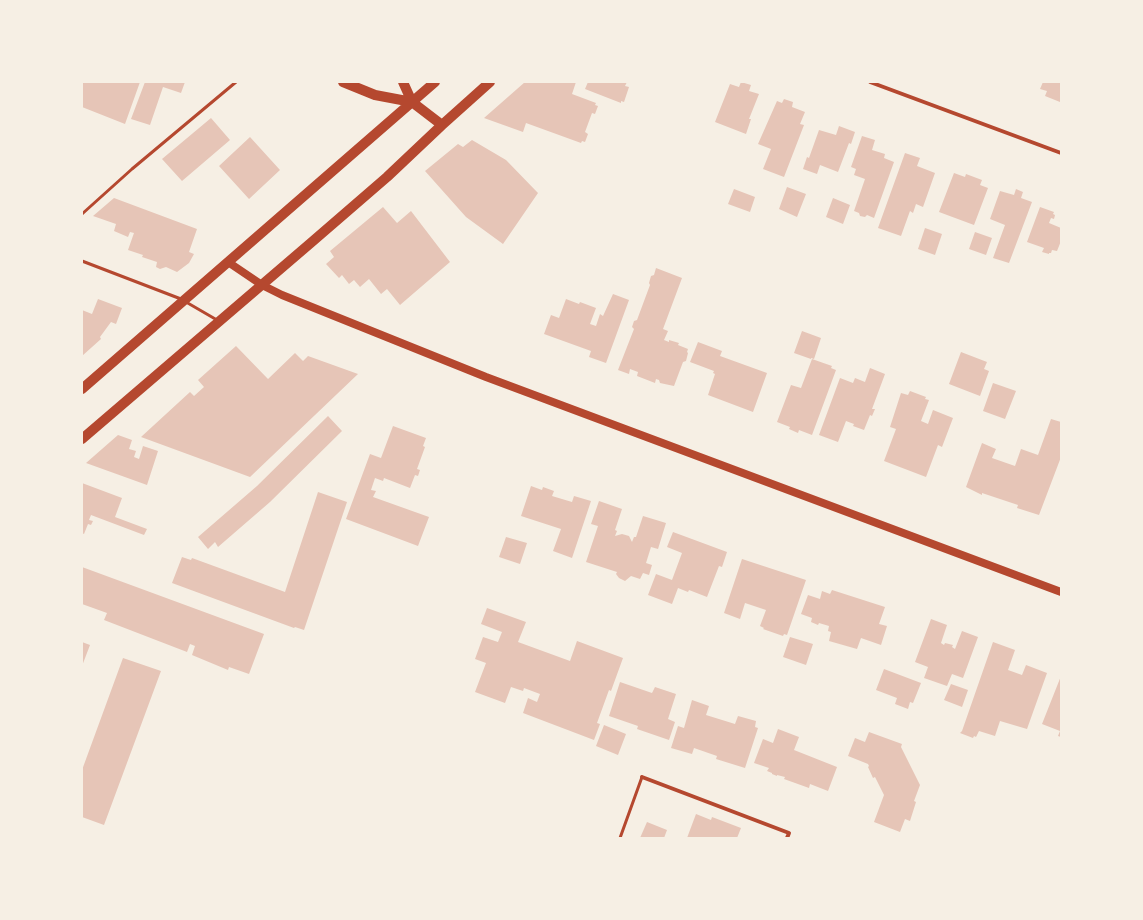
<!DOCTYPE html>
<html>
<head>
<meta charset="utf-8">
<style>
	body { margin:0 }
	#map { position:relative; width:1143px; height:920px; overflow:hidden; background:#f6efe4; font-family:Figtree,sans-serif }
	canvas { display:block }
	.frame { position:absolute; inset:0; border:83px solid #f6efe4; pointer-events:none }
</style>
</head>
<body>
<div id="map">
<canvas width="1143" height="920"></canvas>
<div class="frame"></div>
</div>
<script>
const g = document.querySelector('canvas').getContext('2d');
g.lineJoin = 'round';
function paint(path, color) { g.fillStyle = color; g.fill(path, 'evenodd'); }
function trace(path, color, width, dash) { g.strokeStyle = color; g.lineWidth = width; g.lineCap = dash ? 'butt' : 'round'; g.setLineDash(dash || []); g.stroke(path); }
const building = new Path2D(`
	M 82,82 L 140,82 L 125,124 L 82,107 Z
	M 145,82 L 185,82 L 181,93 L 163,87 L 150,125 L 131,119 Z
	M 525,82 L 576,82 L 572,94 L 596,103 L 595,105 L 598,106 L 595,114 L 592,113 L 585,132 L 588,134 L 585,142 L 582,141 L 581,143 L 526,123 L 523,132 L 484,118 Z
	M 588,82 L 627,82 L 625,86 L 629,87 L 624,102 L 621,101 L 621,103 L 585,89 Z
	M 741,82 L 751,85 L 749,91 L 759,94 L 749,119 L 751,119 L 746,134 L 715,122 L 730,84 L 739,87 Z
	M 1043,82 L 1061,82 L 1060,102 L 1045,96 L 1047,91 L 1040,89 Z
	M 784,99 L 793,102 L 792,107 L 805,112 L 800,124 L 804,125 L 784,177 L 763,169 L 771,149 L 758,144 L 777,101 L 782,103 Z
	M 211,118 L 230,140 L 182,181 L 162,159 Z
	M 839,126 L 855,132 L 851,144 L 849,143 L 838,172 L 820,165 L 817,174 L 803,169 L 807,157 L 809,158 L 819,130 L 836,135 Z
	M 862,136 L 875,140 L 872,150 L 885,154 L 884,158 L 894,162 L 874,218 L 867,215 L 865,217 L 860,216 L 859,213 L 854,211 L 865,179 L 854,175 L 856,169 L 851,167 Z
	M 250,137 L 280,170 L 249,199 L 219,166 Z
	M 472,140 L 506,160 L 538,193 L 503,244 L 466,217 L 425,171 L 458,144 L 463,147 Z
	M 905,153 L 920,158 L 917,166 L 935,173 L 923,207 L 916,204 L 913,213 L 910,211 L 901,236 L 878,228 Z
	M 954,173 L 965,177 L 966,174 L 982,180 L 980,185 L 988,188 L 974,225 L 939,212 Z
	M 787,187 L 806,194 L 797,217 L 779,209 Z
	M 734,189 L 755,197 L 750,212 L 728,204 Z
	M 1016,189 L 1023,192 L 1021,198 L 1032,202 L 1009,263 L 993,258 L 1005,225 L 990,219 L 1000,191 L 1014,195 Z
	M 114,198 L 197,229 L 189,252 L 194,254 L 189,263 L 177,272 L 166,267 L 160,269 L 156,267 L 157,262 L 142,257 L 143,255 L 128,250 L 134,233 L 130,232 L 128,237 L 114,231 L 116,224 L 93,216 Z
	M 833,198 L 850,205 L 843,224 L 826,217 Z
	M 383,207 L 397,223 L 411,211 L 450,262 L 400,305 L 387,289 L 381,294 L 369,279 L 360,287 L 354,280 L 349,284 L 342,275 L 339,278 L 326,264 L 334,257 L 330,251 Z
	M 1040,207 L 1054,212 L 1053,214 L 1055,215 L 1054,219 L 1051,218 L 1049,223 L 1061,228 L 1061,241 L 1057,251 L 1052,250 L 1051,253 L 1049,253 L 1049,254 L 1042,252 L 1044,248 L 1027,242 Z
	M 925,228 L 942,234 L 935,255 L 918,249 Z
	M 975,232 L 992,238 L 986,255 L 969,249 Z
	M 656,268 L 682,278 L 663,329 L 668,331 L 664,340 L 669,342 L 669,340 L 679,343 L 678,345 L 688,349 L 687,352 L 688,353 L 686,361 L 683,362 L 674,386 L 660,383 L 659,380 L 656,379 L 655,383 L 637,376 L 638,372 L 630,369 L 629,374 L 618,370 L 634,329 L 632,327 L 634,321 L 637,320 L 650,285 L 649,283 L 651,276 L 654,275 Z
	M 613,294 L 629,300 L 606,363 L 589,357 L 591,351 L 544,334 L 551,315 L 559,318 L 566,299 L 579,304 L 580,302 L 596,308 L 590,324 L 596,326 L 600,314 L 603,316 Z
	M 98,299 L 122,308 L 116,324 L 111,322 L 100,337 L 101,339 L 82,356 L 82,310 L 92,314 Z
	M 802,331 L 821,338 L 814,359 L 811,358 L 811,359 L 794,353 Z
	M 698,342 L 722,351 L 720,356 L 767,373 L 753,412 L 708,395 L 715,374 L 713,373 L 714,371 L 690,362 Z
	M 236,346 L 268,379 L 295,353 L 303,361 L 308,356 L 358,374 L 250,477 L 141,437 L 190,392 L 194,396 L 204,387 L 198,380 Z
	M 961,352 L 987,362 L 984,369 L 989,371 L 980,396 L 949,384 Z
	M 812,359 L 832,366 L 831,368 L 836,370 L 812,435 L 799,430 L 798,433 L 789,429 L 790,427 L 777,422 L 791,385 L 801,388 Z
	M 870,368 L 885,374 L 872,409 L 875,409 L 872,416 L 870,415 L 864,430 L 853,426 L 854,424 L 846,421 L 838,442 L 819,435 L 840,378 L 853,383 L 855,378 L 865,382 Z
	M 993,383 L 1016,391 L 1005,419 L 983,411 Z
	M 910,391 L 926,397 L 925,399 L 929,400 L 921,421 L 928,424 L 933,410 L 953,418 L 942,447 L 938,445 L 926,477 L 884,461 L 896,429 L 890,427 L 901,393 L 908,395 Z
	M 328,416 L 342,431 L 270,502 L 218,547 L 215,542 L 208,549 L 198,537 L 257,486 Z
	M 1051,419 L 1061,422 L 1061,457 L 1039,515 L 1017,508 L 1018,505 L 982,493 L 982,495 L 966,487 L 982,443 L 996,449 L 992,458 L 1015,466 L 1021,449 L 1038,455 Z
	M 393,426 L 426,438 L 423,446 L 425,447 L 417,469 L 420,470 L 418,476 L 415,475 L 410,488 L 384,478 L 383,481 L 375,478 L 371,490 L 376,491 L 373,497 L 429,517 L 418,546 L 346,519 L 370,454 L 381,458 Z
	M 118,435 L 132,440 L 129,449 L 136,451 L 134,457 L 139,459 L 143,446 L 158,451 L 147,485 L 86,463 Z
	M 82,483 L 122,498 L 115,517 L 147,529 L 144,535 L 91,515 L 89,520 L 93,521 L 91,525 L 88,524 L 84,534 L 82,533 Z
	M 531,486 L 542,490 L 543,487 L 554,491 L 552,496 L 572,502 L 574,496 L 591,501 L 572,558 L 553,551 L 561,529 L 521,516 Z
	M 318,492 L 347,502 L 304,630 L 295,627 L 294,628 L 172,583 L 182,557 L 191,560 L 192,558 L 285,592 Z
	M 599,501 L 622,509 L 615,530 L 617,531 L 615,536 L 622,534 L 629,536 L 632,542 L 634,537 L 636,537 L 643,516 L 666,523 L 658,549 L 651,547 L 646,563 L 652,565 L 649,575 L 643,573 L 640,579 L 631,576 L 625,581 L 619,578 L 616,574 L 617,572 L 586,562 L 598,526 L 591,524 Z
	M 673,532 L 727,552 L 722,567 L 719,566 L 707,597 L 689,590 L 688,592 L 678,588 L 672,604 L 648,595 L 656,574 L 672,580 L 682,553 L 667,547 Z
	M 506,537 L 527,543 L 520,564 L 499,557 Z
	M 742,559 L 806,580 L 787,635 L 784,634 L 783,636 L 763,629 L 764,628 L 760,626 L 766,610 L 745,603 L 740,619 L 724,613 Z
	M 82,567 L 264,634 L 249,674 L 229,667 L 228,670 L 192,655 L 195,646 L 190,644 L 187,652 L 104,620 L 107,613 L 82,604 Z
	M 832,590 L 885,607 L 879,624 L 887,626 L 881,645 L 861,638 L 857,649 L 829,641 L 831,632 L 828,631 L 829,626 L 819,623 L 818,625 L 811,622 L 812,618 L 801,614 L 808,595 L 820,599 L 822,591 L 830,594 Z
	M 487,608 L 526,622 L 518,642 L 570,661 L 577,641 L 623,658 L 611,691 L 609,690 L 597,723 L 600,724 L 594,740 L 523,713 L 528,698 L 537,702 L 540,694 L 524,688 L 523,691 L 511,687 L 505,703 L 475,692 L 486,663 L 475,659 L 483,637 L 498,642 L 502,632 L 481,624 Z
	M 931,619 L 947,625 L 941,643 L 944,645 L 945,643 L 953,645 L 952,647 L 955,649 L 962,631 L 978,637 L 963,678 L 952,674 L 947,686 L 924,678 L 928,667 L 915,662 Z
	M 790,637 L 813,644 L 806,665 L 783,657 Z
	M 82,642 L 90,645 L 82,666 Z
	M 993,642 L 1015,650 L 1008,670 L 1022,675 L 1026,665 L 1047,673 L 1027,729 L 1000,721 L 995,736 L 979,731 L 976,737 L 974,736 L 973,738 L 960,733 L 962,731 Z
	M 123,658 L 161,671 L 104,825 L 82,817 L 82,770 Z
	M 884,669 L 921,683 L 913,703 L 910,702 L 908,709 L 895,704 L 897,698 L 876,690 Z
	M 1061,676 L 1061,737 L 1058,736 L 1060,731 L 1042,724 Z
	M 620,682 L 652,693 L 655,687 L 676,694 L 668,719 L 675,722 L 669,740 L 637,729 L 638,726 L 609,716 Z
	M 951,684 L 968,690 L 962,707 L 944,700 Z
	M 692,700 L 709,706 L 706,715 L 735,724 L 738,716 L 756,721 L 755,727 L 758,728 L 745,768 L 716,759 L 717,756 L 694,748 L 692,754 L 671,748 L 678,726 L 684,728 Z
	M 604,725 L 626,734 L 618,755 L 596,746 Z
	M 778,729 L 799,737 L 794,750 L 837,767 L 828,791 L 810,784 L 809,788 L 784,779 L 785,777 L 777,775 L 777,776 L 772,774 L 772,773 L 767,771 L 769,768 L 754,763 L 763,739 L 773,743 Z
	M 869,732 L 902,744 L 901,747 L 920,785 L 914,801 L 916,802 L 910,821 L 905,819 L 900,832 L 874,822 L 884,795 L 875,777 L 873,778 L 868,767 L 869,766 L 868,764 L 848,756 L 855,738 L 865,742 Z
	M 696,814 L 711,820 L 712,817 L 741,828 L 737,838 L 687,838 Z
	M 647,822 L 667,830 L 664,838 L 640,838 Z`);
const service = new Path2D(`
	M 82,214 L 132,169 L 236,82
	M 82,261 L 181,299
	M 186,302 L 217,320
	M 620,838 L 642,777`);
const minor = new Path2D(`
	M 870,82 L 1061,153
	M 642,777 L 789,833 L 787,838`);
const secondary = new Path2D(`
	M 228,262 L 262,285 L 282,295 L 486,377 L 1061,592`);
const primary = new Path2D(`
	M 343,82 L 375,95 L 412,102 L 442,125
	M 403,82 L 412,102
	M 82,389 L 435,82
	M 82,439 L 313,241 L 387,177 L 442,125 L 490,82`);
paint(building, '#e6c5b7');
trace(service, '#b5482f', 3);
trace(minor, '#b5482f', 4);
trace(secondary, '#b5482f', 8);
trace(primary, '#b5482f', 10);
</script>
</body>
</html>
